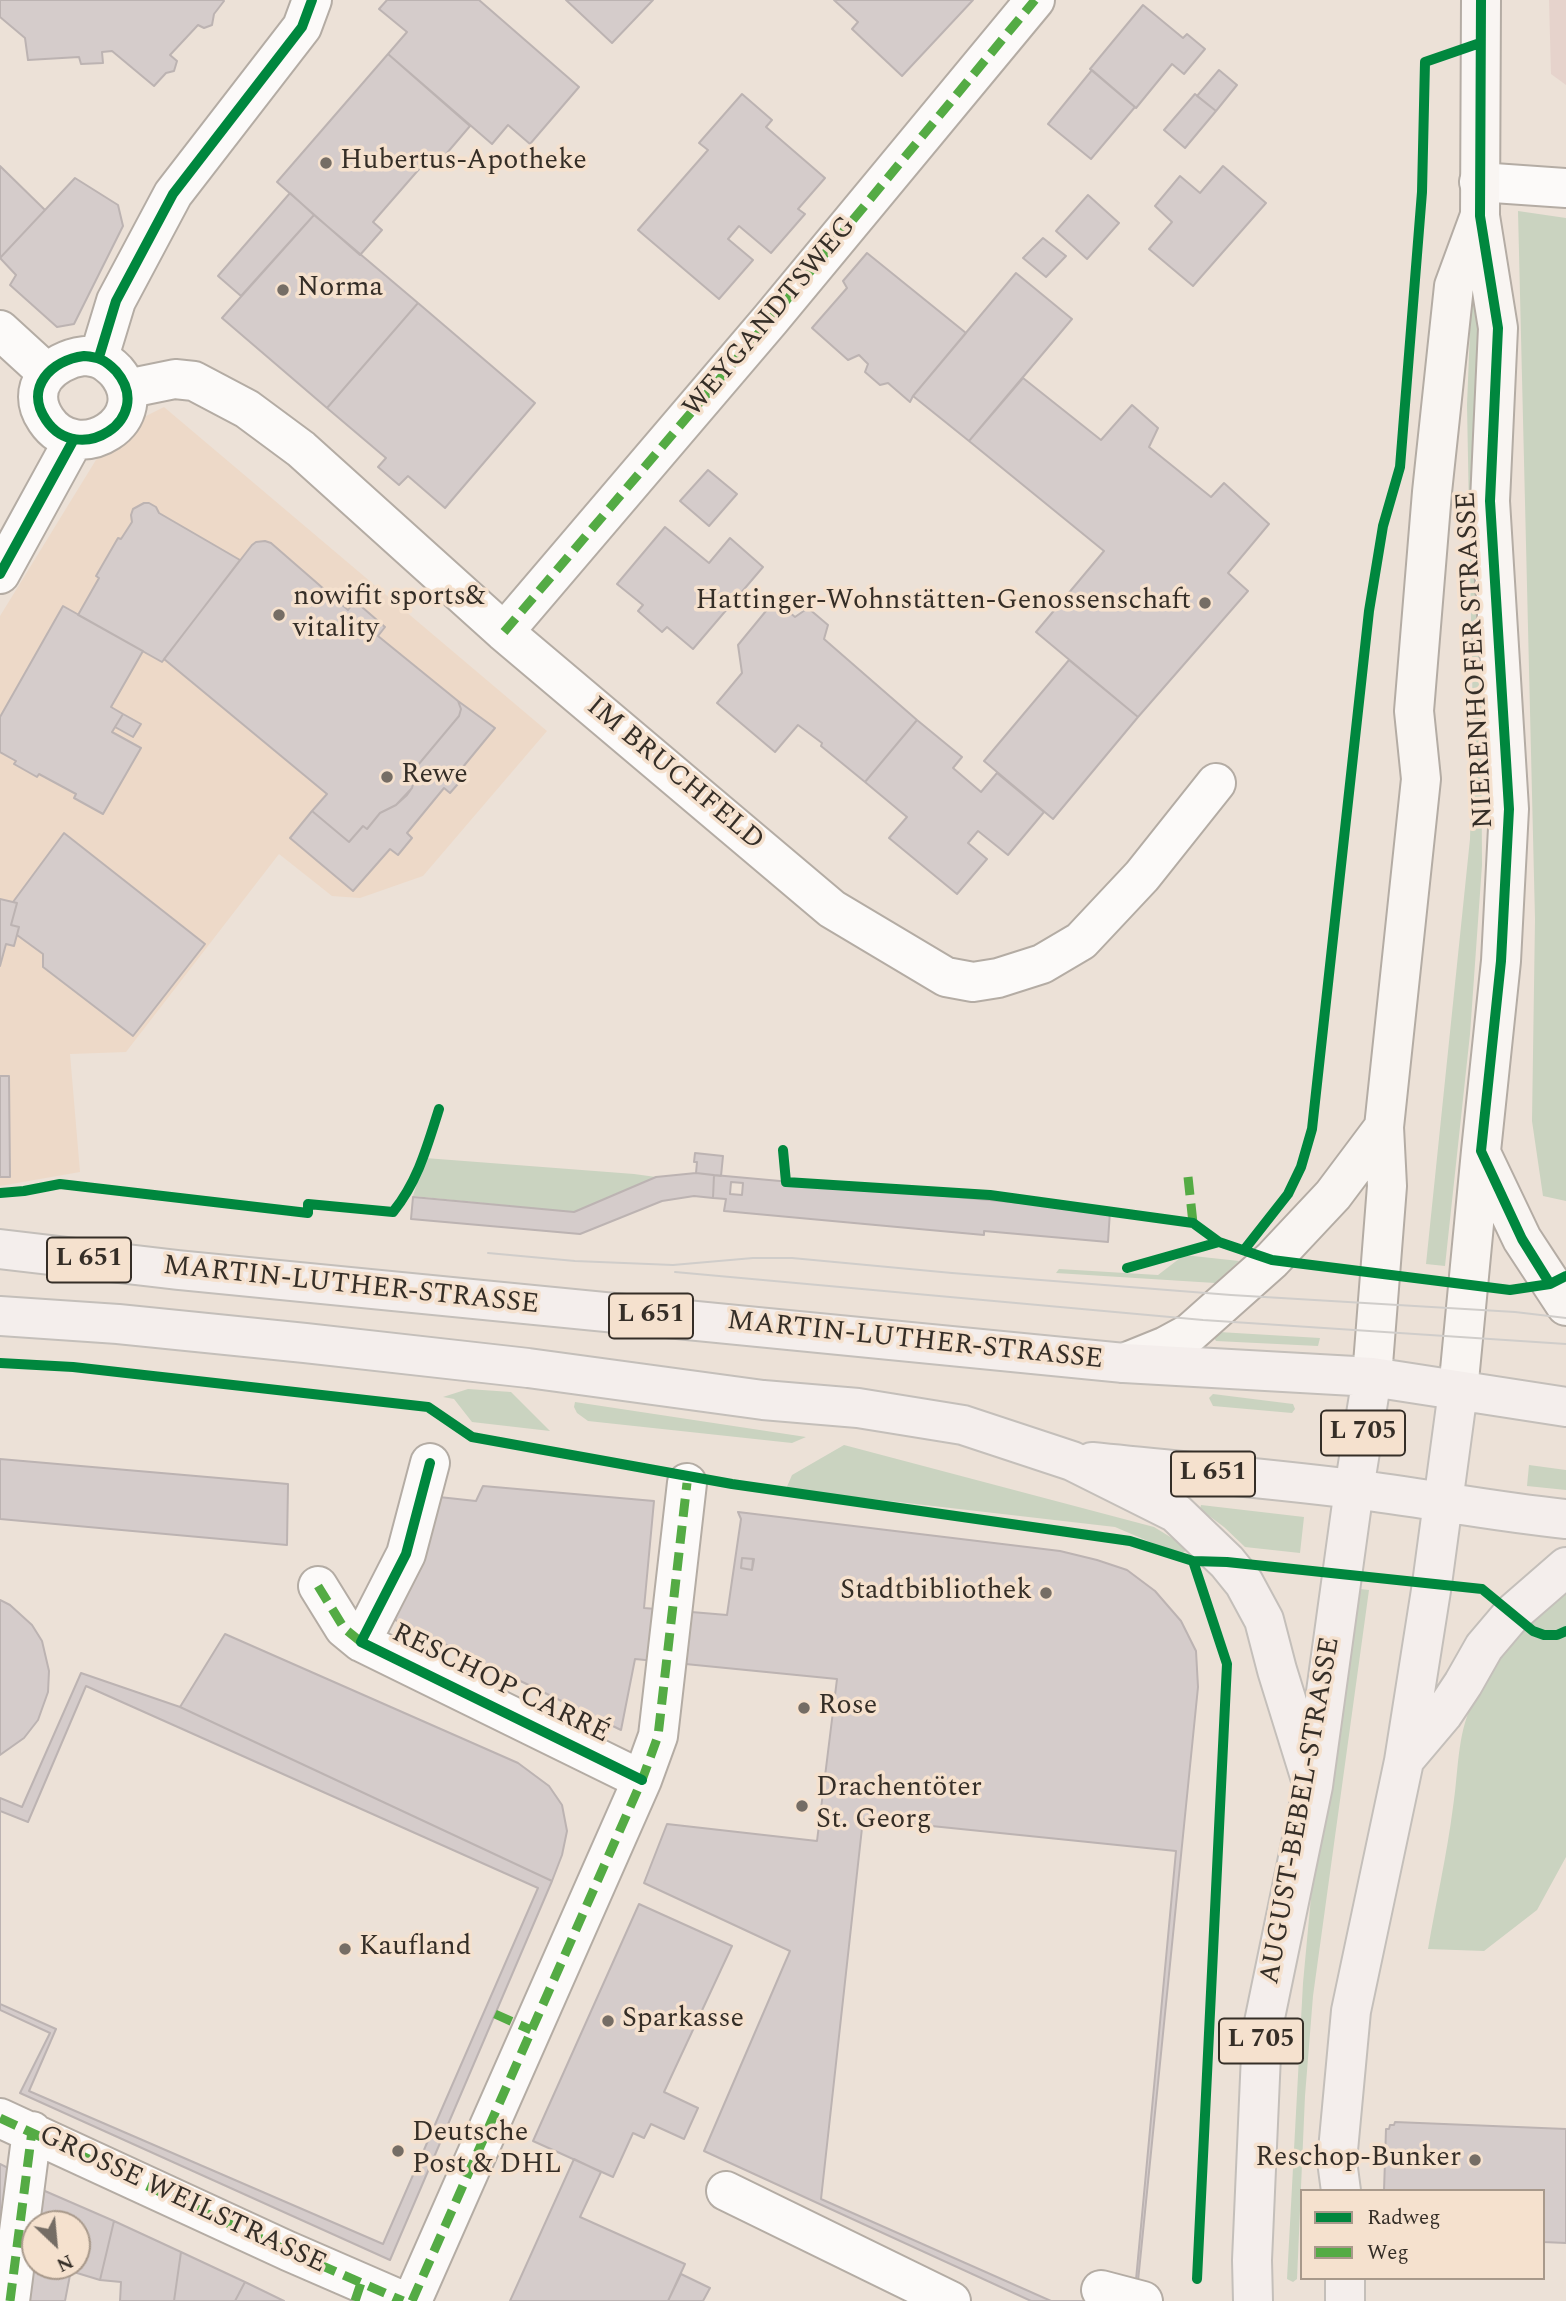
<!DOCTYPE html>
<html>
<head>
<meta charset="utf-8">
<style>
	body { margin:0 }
	#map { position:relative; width:1566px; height:2301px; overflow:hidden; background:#ece1d7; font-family:Spectral,serif }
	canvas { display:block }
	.legend { position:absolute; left:1300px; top:2189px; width:245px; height:91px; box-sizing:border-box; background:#f5e1ce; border:2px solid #a8998b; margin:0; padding:9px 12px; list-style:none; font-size:21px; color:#352e27 }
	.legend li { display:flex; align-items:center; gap:14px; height:35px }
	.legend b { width:35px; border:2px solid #a8998b }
	.north { position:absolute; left:21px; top:2210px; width:70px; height:70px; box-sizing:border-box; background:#f5e1ce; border:2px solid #a8998b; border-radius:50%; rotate:154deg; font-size:19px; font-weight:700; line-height:28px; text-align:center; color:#352e27 }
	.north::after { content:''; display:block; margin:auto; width:24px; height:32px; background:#756d65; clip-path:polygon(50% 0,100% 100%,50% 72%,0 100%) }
</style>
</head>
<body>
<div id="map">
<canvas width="1566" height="2301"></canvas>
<ul class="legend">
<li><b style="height:9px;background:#00873e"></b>Radweg</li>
<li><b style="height:9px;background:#54ab44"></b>Weg</li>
</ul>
<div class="north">N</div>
</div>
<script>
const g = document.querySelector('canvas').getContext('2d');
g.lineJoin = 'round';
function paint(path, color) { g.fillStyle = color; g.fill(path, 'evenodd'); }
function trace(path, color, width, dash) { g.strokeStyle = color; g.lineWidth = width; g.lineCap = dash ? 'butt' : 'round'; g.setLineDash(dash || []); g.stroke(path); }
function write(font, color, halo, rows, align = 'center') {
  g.font = font + ' Spectral,serif'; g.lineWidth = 7; g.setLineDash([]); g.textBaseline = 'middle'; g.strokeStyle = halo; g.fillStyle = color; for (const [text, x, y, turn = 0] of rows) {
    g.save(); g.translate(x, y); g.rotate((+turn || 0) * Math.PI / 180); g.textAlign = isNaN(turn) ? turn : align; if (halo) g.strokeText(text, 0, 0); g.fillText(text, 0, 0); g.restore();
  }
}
const built = new Path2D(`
	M 164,407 L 547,731 L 423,876 L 360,898 L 332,896 L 279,854 L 126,1052 L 70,1054 L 80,1172 L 0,1186 L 0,616 L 99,455 L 138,420 Z`);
const industrial = new Path2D(`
	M 1549,0 L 1566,0 L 1566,85 L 1551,74 Z`);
const green = new Path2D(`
	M 1518,211 L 1566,218 L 1566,1201 L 1543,1196 L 1532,1121 L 1535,919 Z
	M 1471,305 L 1483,306 L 1475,519 L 1481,695 L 1482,865 L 1470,1034 L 1445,1266 L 1426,1264 L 1470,839 L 1473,724 L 1467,405 Z
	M 425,1158 L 634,1174 L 656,1177 L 574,1212 L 413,1196 Z
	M 1184,1255 L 1239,1261 L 1215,1283 L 1056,1273 L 1059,1269 L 1158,1275 Z
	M 1219,1332 L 1320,1338 L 1318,1346 L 1216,1341 L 1213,1336 Z
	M 468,1389 L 511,1392 L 550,1431 L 472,1422 L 454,1399 L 443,1397 Z
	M 1213,1394 L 1293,1404 L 1295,1409 L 1292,1413 L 1213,1406 L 1209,1398 Z
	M 575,1402 L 806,1437 L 792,1443 L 588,1421 L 577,1413 L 574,1407 Z
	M 844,1445 L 1154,1527 L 1190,1549 L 1182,1553 L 1176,1553 L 1115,1527 L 786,1489 L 792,1475 Z
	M 1529,1465 L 1566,1470 L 1566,1490 L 1527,1486 Z
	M 1201,1505 L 1304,1517 L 1300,1553 L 1245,1547 L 1224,1527 L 1200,1509 Z
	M 1566,1585 L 1566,1857 L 1537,1910 L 1484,1951 L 1428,1949 C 1436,1902 1447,1854 1453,1807 C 1458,1776 1457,1741 1469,1711 C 1488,1661 1529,1623 1566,1585 Z
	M 1351,1588 L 1369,1590 L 1313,1996 L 1305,2096 L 1297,2279 L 1293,2282 L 1287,2279 L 1303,1983 L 1311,1897 Z`);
const building = new Path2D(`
	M 0,0 L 223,0 L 224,1 L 214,14 L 212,25 L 204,28 L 198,25 L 170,55 L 177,61 L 174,71 L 166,73 L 154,86 L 112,51 L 102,52 L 103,63 L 81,64 L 79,57 L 28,60 L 25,38 L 0,17 Z
	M 387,0 L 479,0 L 579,87 L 530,144 L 508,125 L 492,144 L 388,54 L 407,32 L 379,9 Z
	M 566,0 L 653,0 L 612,43 Z
	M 834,0 L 973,0 L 902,76 L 852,29 L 858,22 Z
	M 1143,5 L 1183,38 L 1187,34 L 1205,49 L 1184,74 L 1172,64 L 1136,108 L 1090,69 Z
	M 388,54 L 470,126 L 435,167 L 427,160 L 373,222 L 382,230 L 360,255 L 277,182 Z
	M 1092,70 L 1135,107 L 1091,159 L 1048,124 Z
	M 1219,70 L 1237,85 L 1216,111 L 1197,96 Z
	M 742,94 L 772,120 L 766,127 L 825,178 L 798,209 L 805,214 L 771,253 L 739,226 L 728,239 L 753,260 L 719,299 L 638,230 L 708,150 L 699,143 Z
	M 1195,94 L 1216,111 L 1185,148 L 1164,130 Z
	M 0,166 L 45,210 L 0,258 Z
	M 1223,166 L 1266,203 L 1193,286 L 1149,249 L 1172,222 L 1155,206 L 1180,176 L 1200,193 Z
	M 75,178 L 118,205 L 123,226 L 74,324 L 57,327 L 10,285 L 16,275 L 0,258 Z
	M 290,193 L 314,215 L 241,296 L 218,276 Z
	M 1088,195 L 1119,223 L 1087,259 L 1056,231 Z
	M 314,215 L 418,303 L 327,408 L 222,318 Z
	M 1043,238 L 1066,256 L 1046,277 L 1023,258 Z
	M 867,253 L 966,333 L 913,396 L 910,402 L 888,383 L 880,385 L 865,372 L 868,364 L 859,355 L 848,360 L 812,328 L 847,288 L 843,281 Z
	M 1016,273 L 1072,319 L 969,441 L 913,396 Z
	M 418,303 L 535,403 L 445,508 L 408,476 L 399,485 L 378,467 L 386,458 L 327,408 Z
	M 1023,378 L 1101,440 L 1132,405 L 1158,428 L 1149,447 L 1211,497 L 1224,483 L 1269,524 L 1228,573 L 1248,591 L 1138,717 L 1036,632 L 1104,551 L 969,441 Z
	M 708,470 L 737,494 L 709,526 L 680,501 Z
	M 144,503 L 149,503 L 156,507 L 159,513 L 240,560 L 162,662 L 78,615 L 99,578 L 96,576 L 118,538 L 121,539 L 132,522 L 131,515 L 133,509 Z
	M 665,527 L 709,563 L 730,538 L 763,567 L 693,649 L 667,627 L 662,632 L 638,611 L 643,605 L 617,584 Z
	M 265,541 L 271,543 L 348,610 L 355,601 L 385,627 L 378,636 L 458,701 L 461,709 L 459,716 L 418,765 L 412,788 L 407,795 L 396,805 L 380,813 L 367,829 L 363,826 L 349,842 L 312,811 L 327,794 L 164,659 L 252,545 L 256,542 Z
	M 775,600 L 795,617 L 808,608 L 828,625 L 824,639 L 917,720 L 865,782 L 821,746 L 822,743 L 798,725 L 775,752 L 717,703 L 742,673 L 738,645 Z
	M 63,606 L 143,651 L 111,707 L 123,714 L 112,732 L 141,748 L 103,814 L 74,798 L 76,794 L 39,774 L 37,777 L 14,764 L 16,761 L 0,752 L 0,717 Z
	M 1069,660 L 1138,717 L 1053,819 L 984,761 Z
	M 458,701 L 495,728 L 458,773 L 464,777 L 450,793 L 444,788 L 407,833 L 412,838 L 398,855 L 390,849 L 353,891 L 290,838 L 312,811 L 349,842 L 363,826 L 367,829 L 380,813 L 396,805 L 412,788 L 418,765 L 459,716 L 461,709 Z
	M 123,714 L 141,724 L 133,737 L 115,727 Z
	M 917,720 L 962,757 L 953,768 L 981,792 L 997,773 L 1044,812 L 1008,855 L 978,831 L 968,843 L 987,859 L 957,894 L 889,838 L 907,817 L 865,782 Z
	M 64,833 L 205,944 L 133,1036 L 43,967 L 43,954 L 17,935 L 19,927 L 11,925 L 17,903 L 13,902 Z
	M 0,899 L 17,903 L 11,925 L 19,927 L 14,946 L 6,944 L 0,966 Z
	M 0,1076 L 9,1076 L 10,1177 L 0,1177 Z
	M 695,1153 L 723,1156 L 721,1176 L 696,1173 L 697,1162 L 694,1162 Z
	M 696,1173 L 714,1175 L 713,1198 L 694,1196 L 662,1201 L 580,1234 L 411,1219 L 413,1197 L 574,1212 L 656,1177 Z
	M 714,1175 L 1110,1211 L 1108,1242 L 984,1231 L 984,1235 L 724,1211 L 726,1199 L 713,1198 Z
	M 731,1182 L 743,1183 L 742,1195 L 730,1194 Z
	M 0,1459 L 288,1484 L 287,1545 L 0,1519 Z
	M 483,1486 L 654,1501 L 644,1608 L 727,1615 L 741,1519 L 738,1512 L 1060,1551 L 1097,1560 L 1127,1570 L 1155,1591 L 1181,1621 L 1196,1651 L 1198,1687 L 1136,2301 L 1031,2301 L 704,2151 L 790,1951 L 644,1883 L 667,1824 L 817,1841 L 837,1679 L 635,1659 L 621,1730 L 385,1615 L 439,1497 L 476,1501 Z
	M 742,1558 L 753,1559 L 752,1570 L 741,1568 Z
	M 742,1558 L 754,1559 L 752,1570 L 741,1568 Z
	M 0,1600 L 10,1605 L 32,1625 L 42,1641 L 49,1671 L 48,1692 L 38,1720 L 24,1738 L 0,1755 Z
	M 225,1634 L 518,1763 L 549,1786 L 562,1805 L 567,1831 L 562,1855 L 552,1881 L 180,1707 Z
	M 81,1673 L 180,1707 L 552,1881 L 390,2260 L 20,2093 L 50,2033 L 0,2010 L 0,1798 L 22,1807 Z
	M 86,1686 L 538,1888 L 383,2244 L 29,2091 L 56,2029 L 0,2004 L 0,1811 L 28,1822 Z
	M 863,1819 L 1176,1851 L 1134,2301 L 1051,2301 L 821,2199 Z
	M 639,1904 L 732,1946 L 664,2092 L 698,2108 L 684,2139 L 651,2124 L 644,2138 L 633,2133 L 613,2177 L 533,2141 Z
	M 1395,2122 L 1566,2129 L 1566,2243 L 1543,2242 L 1543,2191 L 1384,2191 L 1386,2129 L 1389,2129 L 1390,2125 L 1394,2125 Z
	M 574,2159 L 601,2172 L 580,2217 L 685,2264 L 668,2301 L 510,2301 Z
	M 0,2164 L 12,2170 L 0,2259 Z
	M 38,2188 L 114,2221 L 100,2280 L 54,2266 L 77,2266 L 77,2224 L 35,2224 L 35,2260 L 29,2259 Z
	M 114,2221 L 181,2252 L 174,2301 L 120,2301 L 121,2282 L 100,2280 Z
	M 181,2252 L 245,2282 L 235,2301 L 174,2301 Z
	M 29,2259 L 35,2260 L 35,2266 L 54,2266 L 58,2267 L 57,2271 L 70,2275 L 65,2301 L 28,2301 Z
	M 681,2274 L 710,2288 L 703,2301 L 668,2301 Z
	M 245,2282 L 284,2301 L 235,2301 Z`);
const street = new Path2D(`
	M 1479,182 L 1566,188
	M 0,330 L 47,373
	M 84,356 C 99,357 105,360 116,371 C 157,419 78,468 46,420 C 24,388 51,360 84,356 Z
	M 99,357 L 116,301 L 173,194 L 302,27 L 312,0
	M 126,389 L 175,379 L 194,381 L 247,409 L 301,449 L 504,632 L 832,909 L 946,977 L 973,982 L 998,978 L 1042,964 L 1081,941 L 1142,876 L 1216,783
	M 0,574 L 74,439
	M 504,632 L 770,320 L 1035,0
	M 430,1463 L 406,1554 L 361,1642 L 642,1780
	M 318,1586 L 344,1628 L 361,1642
	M 0,2118 L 288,2251 L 403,2301
	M 726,2191 L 951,2301
	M 1101,2290 L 1143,2301
	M 10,2301 L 32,2131
	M 412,2301 L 642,1780 L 658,1736 L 687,1483`);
const secondary = new Path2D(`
	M 1481,1153 L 1522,1239 L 1566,1306
	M 1124,1363 L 1166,1346 L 1190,1333 L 1272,1260 L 1333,1195 L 1384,1127
	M 1372,1377 L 1387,1186 L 1384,1127 L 1421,779 L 1414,711 L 1432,492 L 1454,286 L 1479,218
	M 1458,1391 L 1481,1151 L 1501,961 L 1509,809 L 1490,501 L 1498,328 L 1480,216 L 1481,0`);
const primary = new Path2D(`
	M 0,1249 L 178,1270 L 1124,1363 L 1372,1377 L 1566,1407
	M 0,1316 L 118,1324 L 305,1343 L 528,1368 L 763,1400 L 858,1408 L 963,1425 L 1072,1461 L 1176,1513 L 1227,1562 L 1244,1583 L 1264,1620 L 1277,1670 L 1313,1786
	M 1092,1462 C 1179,1471 1266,1478 1353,1489 C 1425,1498 1495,1512 1566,1519
	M 1405,1759 L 1443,1714 L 1463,1684 L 1484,1647 L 1512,1614 L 1566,1567
	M 1341,2191 L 1337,2161 L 1351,2011 L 1404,1761 L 1432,1584 L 1458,1391
	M 1253,2301 L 1252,2260 L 1262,2032 L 1313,1786 L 1354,1489 L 1372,1377
	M 1345,2301 L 1345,2278`);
const tram = new Path2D(`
	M 488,1253 L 575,1261 L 673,1265 L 753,1258 L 792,1258 L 952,1273 L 1231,1295 L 1515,1312 L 1566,1318
	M 675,1272 L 1203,1320 L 1566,1344`);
const quiet = new Path2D(`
	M 504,632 L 770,320 L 1035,0
	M 1188,1177 L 1193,1223
	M 318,1586 L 344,1628 L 361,1642
	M 495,2014 L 531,2030
	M 0,2118 L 288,2251 L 403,2301
	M 10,2301 L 32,2131
	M 355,2301 L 361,2283
	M 412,2301 L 642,1780 L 658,1736 L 687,1483`);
const cycleway = new Path2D(`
	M 1481,0 L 1480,216 L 1498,328 L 1490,501 L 1509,809 L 1501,961 L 1481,1151 L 1522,1239 L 1550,1284
	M 84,356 C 99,357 105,360 116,371 C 157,419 78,468 46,420 C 24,388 51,360 84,356 Z
	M 99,357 L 116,301 L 173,194 L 302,27 L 312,0
	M 0,574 L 74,439
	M 783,1150 L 786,1182 L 990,1195 L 1193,1223 L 1219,1242 L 1272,1260 L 1510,1290 L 1550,1284 L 1566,1276
	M 0,1193 L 24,1191 L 60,1184 L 308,1213 L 308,1204 L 393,1212 C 418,1181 427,1147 439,1109
	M 1244,1250 L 1288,1194 L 1301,1167 L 1312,1129 L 1369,611 L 1383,526 L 1400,467 L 1422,192 L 1425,62 L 1480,43
	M 1127,1268 L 1219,1242
	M 0,1363 L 73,1367 L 428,1407 L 472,1437 L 732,1484 L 1130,1541 L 1193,1561 L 1227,1562 L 1482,1589 L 1533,1631 L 1544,1635 L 1557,1635 L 1566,1631
	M 430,1463 L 406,1554 L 361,1642 L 642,1780
	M 1193,1561 L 1227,1664 L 1197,2279`);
const markers = [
	[326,163,7,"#756d65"],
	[283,290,7,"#756d65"],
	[1205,603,7,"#756d65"],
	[279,615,7,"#756d65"],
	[387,777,7,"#756d65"],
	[1046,1593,7,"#756d65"],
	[804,1708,7,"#756d65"],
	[802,1806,7,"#756d65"],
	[345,1949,7,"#756d65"],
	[608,2021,7,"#756d65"],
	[398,2151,7,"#756d65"],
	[1475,2160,7,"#756d65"]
];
const shields = [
	[89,1260,84],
	[651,1316,84],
	[1363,1433,84],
	[1213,1474,84],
	[1261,2041,84]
];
const shieldNames = [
	["L 651",89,1260],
	["L 651",651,1316],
	["L 705",1363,1433],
	["L 651",1213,1474],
	["L 705",1261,2041]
];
const poiNames = [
	["Hubertus-Apotheke",340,163],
	["Norma",297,290],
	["nowifit sports&",293,599],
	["vitality",293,631],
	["Hattinger-Wohnstätten-Genossenschaft",1191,603,"right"],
	["Rewe",401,777],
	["Stadtbibliothek",1032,1593,"right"],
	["Rose",818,1708],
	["Drachentöter",816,1790],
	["St. Georg",816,1822],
	["Kaufland",359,1949],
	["Sparkasse",622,2021],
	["Deutsche",412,2135],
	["Post & DHL",412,2167],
	["Reschop-Bunker",1461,2160,"right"]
];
const streetNames = [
	["WEYGANDTSWEG",771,318,-50],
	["NIERENHOFER STRASSE",1477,660,-93],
	["IM BRUCHFELD",674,775,40],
	["MARTIN-LUTHER-STRASSE",351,1287,6],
	["MARTIN-LUTHER-STRASSE",915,1342,6],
	["RESCHOP CARRÉ",500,1685,26],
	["AUGUST-BEBEL-STRASSE",1302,1811,-80],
	["GROSSE WEILSTRASSE",182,2201,25]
];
paint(built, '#edd9c8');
paint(industrial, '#e6d3cc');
paint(green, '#cad3c0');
paint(building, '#d5cccb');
trace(building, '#bcb3b2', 2);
trace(street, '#b4aca4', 42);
trace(secondary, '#b4aca4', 42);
trace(primary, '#c4bfba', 42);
trace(street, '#fcfaf9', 38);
trace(secondary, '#f9f5f2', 38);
trace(primary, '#f4eeec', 38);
trace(tram, '#d0cdca', 2);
trace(quiet, '#54ab44', 9, [18, 9]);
trace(cycleway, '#00873e', 10);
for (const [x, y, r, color] of markers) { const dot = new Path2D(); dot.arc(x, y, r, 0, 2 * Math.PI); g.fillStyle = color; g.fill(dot); trace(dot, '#f5e1ce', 2.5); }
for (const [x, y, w] of shields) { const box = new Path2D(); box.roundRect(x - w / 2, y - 22.5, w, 45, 5); g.fillStyle = '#f5e1ce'; g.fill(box); trace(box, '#352e27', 2); }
write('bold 26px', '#352e27', null, shieldNames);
write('28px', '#352e27', '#f5e1ce', poiNames, 'left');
write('28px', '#352e27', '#f5e1ce', streetNames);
</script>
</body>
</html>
